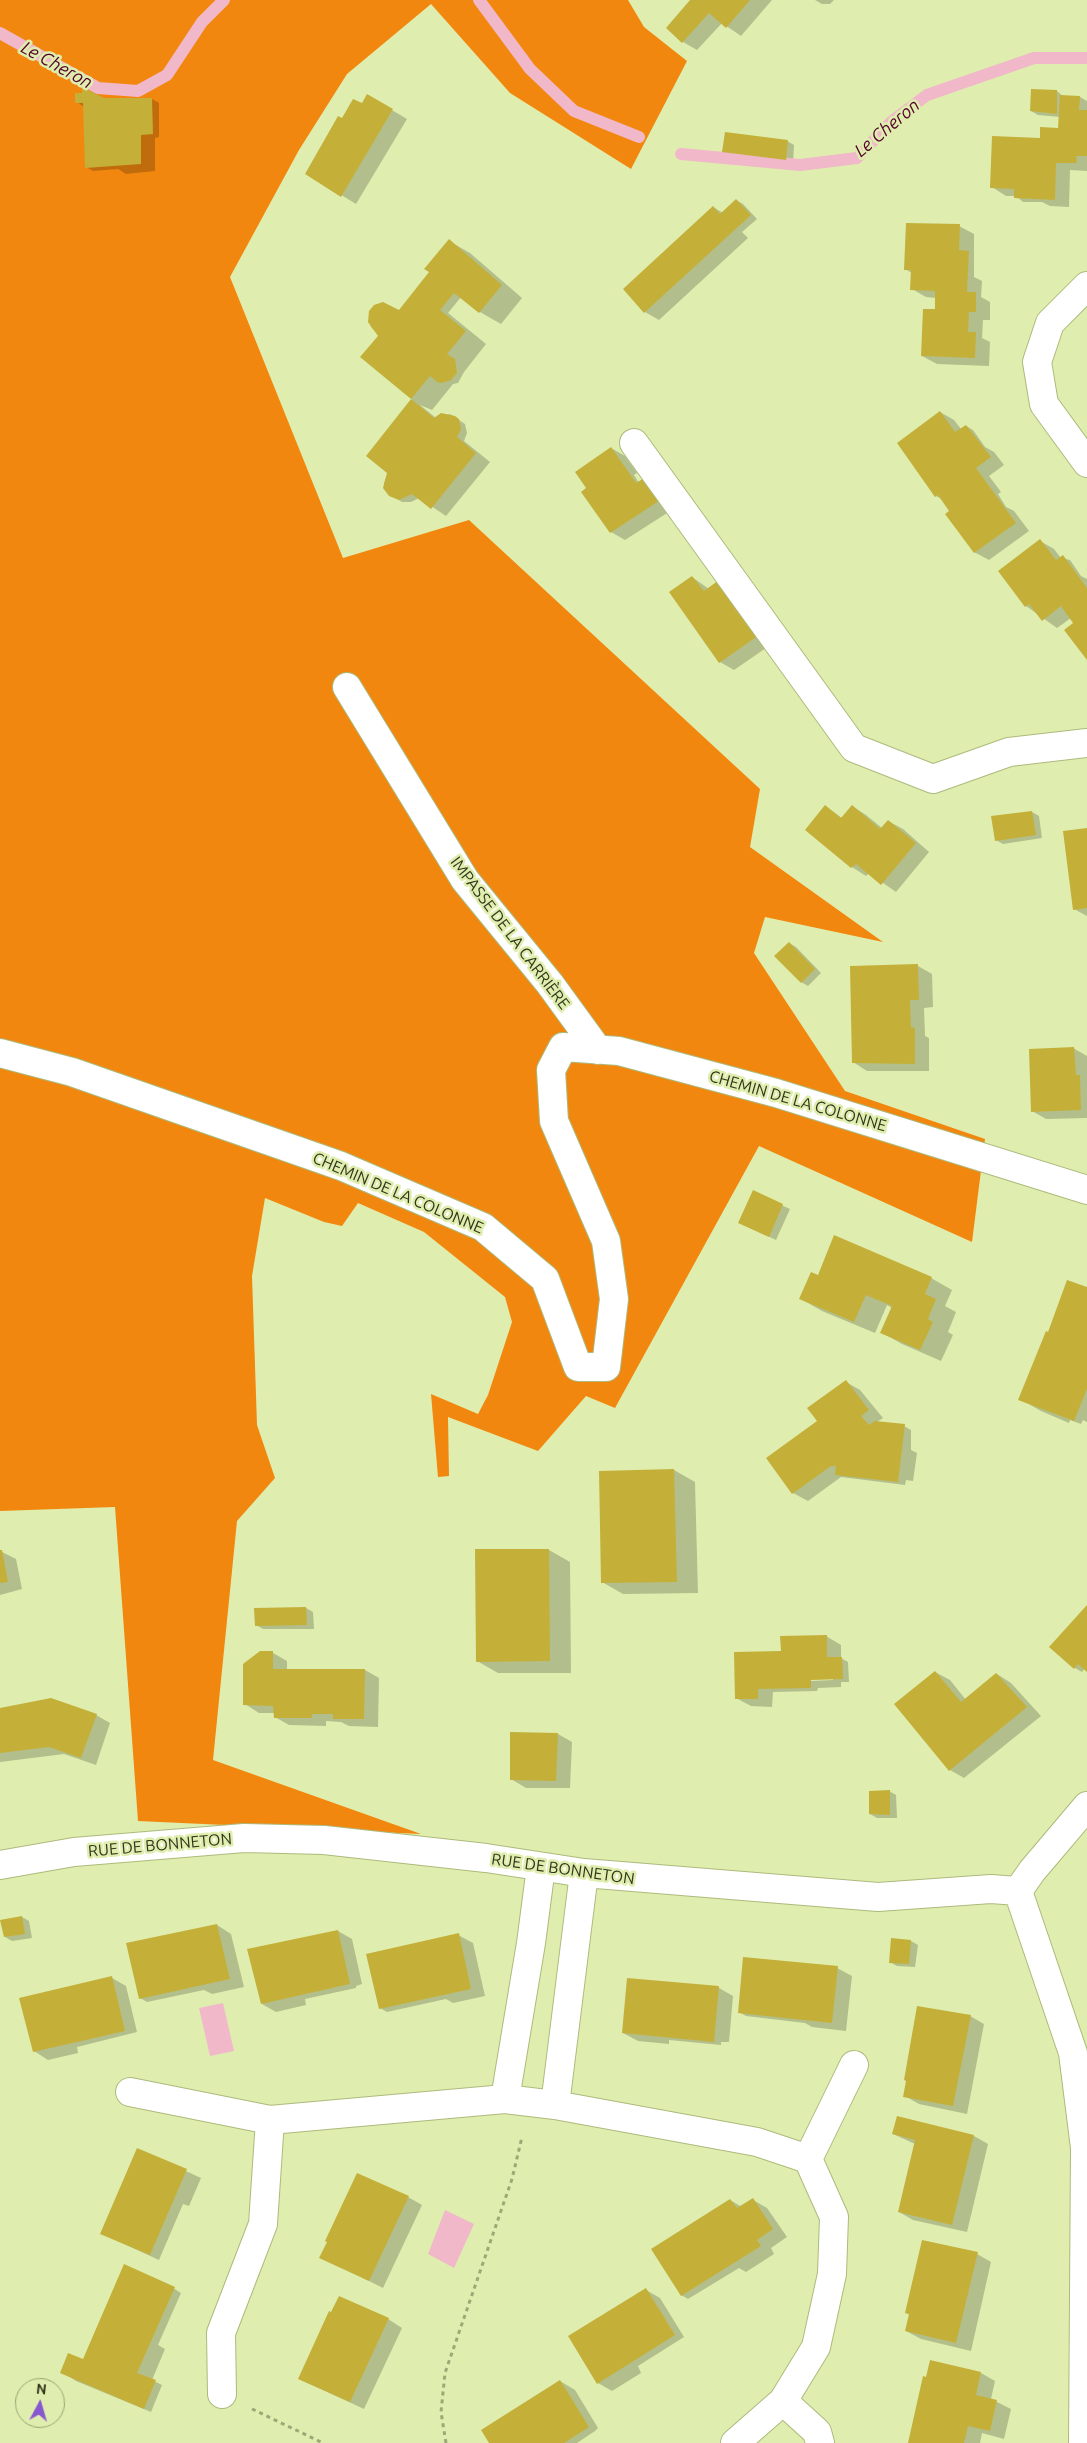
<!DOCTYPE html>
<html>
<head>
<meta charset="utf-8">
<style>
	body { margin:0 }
	#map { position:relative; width:1087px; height:2443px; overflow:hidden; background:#dfeeae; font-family:Ubuntu,sans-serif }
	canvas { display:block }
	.north { position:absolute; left:15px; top:2378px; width:50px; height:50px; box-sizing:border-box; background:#dfeeae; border:1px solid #99a474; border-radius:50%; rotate:6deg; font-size:14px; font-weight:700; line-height:20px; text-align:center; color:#30361c }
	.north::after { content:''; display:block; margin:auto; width:18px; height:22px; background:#8858d1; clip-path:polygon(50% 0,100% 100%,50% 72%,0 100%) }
</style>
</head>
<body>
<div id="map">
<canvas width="1087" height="2443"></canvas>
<div class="north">N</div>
</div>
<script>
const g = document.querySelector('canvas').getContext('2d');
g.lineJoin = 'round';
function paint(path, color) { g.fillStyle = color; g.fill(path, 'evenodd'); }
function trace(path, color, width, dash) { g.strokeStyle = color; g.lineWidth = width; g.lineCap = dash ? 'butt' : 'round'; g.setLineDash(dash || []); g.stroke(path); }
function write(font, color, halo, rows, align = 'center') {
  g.font = font + ' Ubuntu,sans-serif'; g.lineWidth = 5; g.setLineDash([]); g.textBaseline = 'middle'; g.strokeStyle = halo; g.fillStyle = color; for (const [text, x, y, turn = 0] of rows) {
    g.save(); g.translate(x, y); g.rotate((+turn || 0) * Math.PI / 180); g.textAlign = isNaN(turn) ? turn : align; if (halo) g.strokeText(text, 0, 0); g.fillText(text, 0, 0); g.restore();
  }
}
const forest = new Path2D(`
	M 0,0 L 628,0 L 644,27 L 687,61 L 631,169 L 510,93 L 431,4 L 347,74 L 299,150 L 230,277 L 343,558 L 469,520 L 760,789 L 750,847 L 883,942 L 765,917 L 754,953 L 845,1091 L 985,1139 L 972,1242 L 759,1146 L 615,1408 L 586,1396 L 538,1451 L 448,1417 L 449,1476 L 438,1477 L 431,1394 L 478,1414 L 488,1395 L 512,1322 L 505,1297 L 424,1232 L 358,1203 L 342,1226 L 324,1222 L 265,1198 L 252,1276 L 257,1425 L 275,1478 L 237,1521 L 213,1760 L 421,1834 L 138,1821 L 115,1507 L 0,1511 Z`);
const water = new Path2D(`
	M 223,2003 L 234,2051 L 210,2056 L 199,2008 Z
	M 445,2210 L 474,2224 L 454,2268 L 428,2254 Z`);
const shadow = new Path2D(`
	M 692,0 L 772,0 L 741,36 L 722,23 L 697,50 L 683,42 L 667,28 Z
	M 815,0 L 834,0 L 830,4 L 822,4 Z
	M 1057,91 L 1064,97 L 1080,97 L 1087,101 L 1087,171 L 1070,170 L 1069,207 L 1050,206 L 1042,202 L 1023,202 L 1016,196 L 1006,196 L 992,187 L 1041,139 L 1059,130 L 1060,117 L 1038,115 L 1031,111 Z
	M 368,96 L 407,119 L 356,204 L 307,174 L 342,120 L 362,105 Z
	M 104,99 L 152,99 L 159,103 L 159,137 L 155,138 L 155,171 L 126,174 L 118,169 L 93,171 L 86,167 L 84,107 L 77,102 Z
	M 787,141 L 794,145 L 793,163 L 731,156 L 724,152 Z
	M 736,200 L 743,204 L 757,219 L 742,232 L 748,238 L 659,320 L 645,312 L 713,207 L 723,213 Z
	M 959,226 L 974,234 L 974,277 L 982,281 L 981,297 L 990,302 L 990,320 L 983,320 L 982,338 L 990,342 L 989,366 L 937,364 L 922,356 L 936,310 L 936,298 L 926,297 L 912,289 L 912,273 L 905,269 Z
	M 449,241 L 470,253 L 522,298 L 501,324 L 480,312 L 461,297 L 448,313 L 486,344 L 464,372 L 458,383 L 453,384 L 432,410 L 420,405 L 436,418 L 450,414 L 465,424 L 467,433 L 464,441 L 490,462 L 446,516 L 419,498 L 411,502 L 402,502 L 394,497 L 387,491 L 384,483 L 388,473 L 367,456 L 412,399 L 362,357 L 379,335 L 371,327 L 369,317 L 399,311 L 431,272 Z
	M 940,412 L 954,420 L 961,429 L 966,426 L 973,430 L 985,447 L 994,452 L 1004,465 L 989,476 L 1001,492 L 998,494 L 1006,507 L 1014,511 L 1029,531 L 989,560 L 974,552 L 951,511 L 943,500 L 936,496 Z
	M 611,448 L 625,456 L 637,473 L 634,475 L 639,483 L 678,506 L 625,540 L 611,532 Z
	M 1040,541 L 1054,549 L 1061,558 L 1070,560 L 1081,576 L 1087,579 L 1087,658 L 1075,623 L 1071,618 L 1057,628 L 1026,606 Z
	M 692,577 L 709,589 L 719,582 L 766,648 L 734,670 L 720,662 Z
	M 825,806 L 842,818 L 852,806 L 866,815 L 882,828 L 888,821 L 903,829 L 929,852 L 896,892 L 869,873 L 866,876 L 852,867 L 806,829 Z
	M 1032,812 L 1039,816 L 1042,838 L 1003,844 L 996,840 Z
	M 1087,829 L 1087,916 L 1074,909 Z
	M 789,943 L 796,947 L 821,973 L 808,986 L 801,982 Z
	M 918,966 L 932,974 L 933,1007 L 924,1008 L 925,1036 L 929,1038 L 929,1071 L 867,1071 L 853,1062 Z
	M 1073,1048 L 1087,1056 L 1087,1118 L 1046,1119 L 1032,1111 Z
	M 753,1192 L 790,1209 L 776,1240 L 746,1226 Z
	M 819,1277 L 931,1278 L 952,1290 L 945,1306 L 956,1312 L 948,1332 L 953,1335 L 941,1361 L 902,1344 L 881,1332 L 892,1308 L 887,1305 L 875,1333 L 822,1311 L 801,1299 Z
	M 1087,1289 L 1087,1422 L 1083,1420 L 1081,1424 L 1070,1420 L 1069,1423 L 1041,1411 L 1020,1399 L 1048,1334 Z
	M 846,1382 L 860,1390 L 883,1418 L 877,1422 L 904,1426 L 911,1430 L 911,1450 L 917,1453 L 913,1481 L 906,1480 L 905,1485 L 841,1477 L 808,1501 L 793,1493 L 819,1422 Z
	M 674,1470 L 695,1482 L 698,1593 L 623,1594 L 602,1582 L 601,1472 Z
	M 476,1550 L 549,1550 L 570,1562 L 571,1673 L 498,1673 L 477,1661 Z
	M 0,1551 L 16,1559 L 22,1589 L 0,1595 Z
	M 1087,1607 L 1087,1670 L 1085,1668 L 1082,1672 L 1075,1668 Z
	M 306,1608 L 313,1612 L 314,1629 L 263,1629 L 256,1625 Z
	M 826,1636 L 841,1645 L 841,1658 L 848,1662 L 849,1682 L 841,1682 L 841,1687 L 818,1688 L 817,1691 L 773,1692 L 772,1707 L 751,1706 L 736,1698 L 783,1652 ZM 833,1678 L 833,1680 L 811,1681 L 808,1679 Z
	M 273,1653 L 287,1661 L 287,1670 L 365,1670 L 379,1678 L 378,1727 L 349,1726 L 341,1722 L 326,1721 L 326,1726 L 289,1725 L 275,1717 L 275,1713 L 259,1713 L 245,1704 Z
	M 935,1672 L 950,1680 L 966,1700 L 997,1674 L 1011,1683 L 1041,1716 L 964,1778 L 950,1770 Z
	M 0,1709 L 96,1715 L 110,1723 L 96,1765 L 64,1754 L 0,1762 Z
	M 558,1734 L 572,1742 L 570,1788 L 526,1788 L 511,1779 Z
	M 889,1791 L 896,1795 L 897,1818 L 877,1818 L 870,1814 Z
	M 22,1917 L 29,1921 L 32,1938 L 12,1941 L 5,1937 Z
	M 217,1925 L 231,1934 L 244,1987 L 212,1994 L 204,1990 L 147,2002 L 140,1998 Z
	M 338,1931 L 352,1939 L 362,1984 L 356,1986 L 356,1988 L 305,1999 L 306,2005 L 276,2012 L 262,2004 Z
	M 458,1935 L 473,1943 L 485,1996 L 453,2003 L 446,1999 L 387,2012 L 380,2008 Z
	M 911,1941 L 918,1945 L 915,1967 L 897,1966 L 890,1962 Z
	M 837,1968 L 852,1976 L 846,2031 L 812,2027 L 805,2023 L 746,2016 L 739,2012 Z
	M 112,1978 L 126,1986 L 137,2032 L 77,2047 L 78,2053 L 48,2060 L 34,2051 Z
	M 628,1979 L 719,1988 L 733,1996 L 729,2042 L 721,2042 L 721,2045 L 669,2040 L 669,2044 L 638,2041 L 623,2033 Z
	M 970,2016 L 984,2024 L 967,2114 L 919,2104 L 905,2096 L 907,2081 Z
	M 897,2118 L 974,2136 L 988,2144 L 967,2232 L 913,2220 L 899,2212 L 915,2144 L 893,2134 Z
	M 138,2149 L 201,2178 L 189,2206 L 183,2204 L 159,2260 L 102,2234 Z
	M 408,2197 L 422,2205 L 383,2288 L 321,2257 Z
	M 730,2200 L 742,2207 L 753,2200 L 767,2208 L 787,2237 L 771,2248 L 774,2254 L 746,2272 L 739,2268 L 688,2299 L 681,2295 Z
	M 977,2254 L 991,2262 L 971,2351 L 921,2339 L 906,2331 L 910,2315 L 906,2313 Z
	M 167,2284 L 181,2293 L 158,2345 L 165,2349 L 152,2380 L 162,2385 L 151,2412 L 76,2381 L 62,2372 L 83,2360 Z
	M 646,2290 L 660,2298 L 684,2337 L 638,2366 L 641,2373 L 612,2391 L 598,2383 Z
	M 388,2319 L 402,2328 L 364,2409 L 299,2379 Z
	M 981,2373 L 995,2381 L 991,2399 L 1011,2409 L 1004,2439 L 982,2433 L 980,2443 L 910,2443 Z
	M 560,2381 L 575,2390 L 598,2428 L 595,2431 L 577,2443 L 491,2443 Z`);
const stream = new Path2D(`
	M 479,0 L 530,69 L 574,111 L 639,137
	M 0,33 L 98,88 L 138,91 L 167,75 L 202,22 L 224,0
	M 681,154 L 800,165 L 857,158 L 891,122 L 927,95 L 1034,58 L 1087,58`);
const building = new Path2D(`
	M 690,0 L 750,0 L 726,28 L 709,13 L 682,43 L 666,28 Z
	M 82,87 L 104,98 L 152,98 L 153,134 L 141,135 L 141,164 L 85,168 L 83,103 L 75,103 L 75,93 L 82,93 Z
	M 1031,89 L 1057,90 L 1057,114 L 1030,111 Z
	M 367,94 L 393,109 L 341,197 L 305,174 L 338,116 L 342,118 L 353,99 L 362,103 Z
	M 1060,95 L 1080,96 L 1079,110 L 1087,110 L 1087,156 L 1076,156 L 1077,163 L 1056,163 L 1055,200 L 1014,198 L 1014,189 L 990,188 L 992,136 L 1040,138 L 1040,127 L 1058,128 Z
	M 725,132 L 788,140 L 786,160 L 722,152 Z
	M 736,199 L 751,215 L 644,313 L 623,289 L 713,206 L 720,214 Z
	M 906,223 L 960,224 L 959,250 L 969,251 L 967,292 L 976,292 L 976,312 L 969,312 L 968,332 L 976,332 L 975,358 L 921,356 L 923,309 L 935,309 L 935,291 L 910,290 L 911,270 L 904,270 Z
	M 449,239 L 502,285 L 479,313 L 454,293 L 440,310 L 466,331 L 447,354 L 455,359 L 457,373 L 451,380 L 442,383 L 437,382 L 430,376 L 411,399 L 360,357 L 378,336 L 368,322 L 369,311 L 374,305 L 383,302 L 399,310 L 429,272 L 424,269 Z
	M 411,399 L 434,418 L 441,413 L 455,416 L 459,419 L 461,429 L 457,437 L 476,453 L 431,509 L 412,494 L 399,500 L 389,496 L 383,488 L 387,473 L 366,456 Z
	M 940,411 L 955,432 L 966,425 L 991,457 L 976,468 L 1016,523 L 974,553 L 945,514 L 949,511 L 938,495 L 935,497 L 897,443 Z
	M 611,447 L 636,483 L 649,475 L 665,497 L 610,533 L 581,492 L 586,488 L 575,472 Z
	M 1040,539 L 1056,560 L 1063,555 L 1087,588 L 1087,660 L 1064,630 L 1073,623 L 1061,606 L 1042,621 L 1029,604 L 1025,607 L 998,571 Z
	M 692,576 L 704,591 L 719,580 L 759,635 L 719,663 L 669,592 Z
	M 825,805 L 841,818 L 852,805 L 880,829 L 888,820 L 916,843 L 881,885 L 856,864 L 851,868 L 805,830 Z
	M 1032,811 L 1036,835 L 995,841 L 991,816 Z
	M 1087,828 L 1087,908 L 1073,910 L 1063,831 Z
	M 789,942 L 815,969 L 801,983 L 774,956 Z
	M 918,964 L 919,1000 L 910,1000 L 911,1027 L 915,1028 L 915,1064 L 852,1063 L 850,966 Z
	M 1074,1047 L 1076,1075 L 1080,1075 L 1081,1110 L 1031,1112 L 1029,1049 Z
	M 753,1190 L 783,1204 L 769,1237 L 738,1223 Z
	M 834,1235 L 932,1277 L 925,1294 L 936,1299 L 928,1319 L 933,1322 L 920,1350 L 880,1333 L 892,1306 L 866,1295 L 854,1322 L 799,1299 L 811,1272 L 818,1275 Z
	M 1067,1280 L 1087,1287 L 1087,1389 L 1074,1421 L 1018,1400 L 1046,1331 L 1048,1332 Z
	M 846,1380 L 869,1410 L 861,1416 L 869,1425 L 875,1421 L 905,1424 L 898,1482 L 835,1475 L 836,1466 L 831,1466 L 792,1494 L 766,1458 L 817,1421 L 807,1408 Z
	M 674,1469 L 677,1582 L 601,1583 L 599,1471 Z
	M 475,1549 L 549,1549 L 550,1661 L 476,1662 Z
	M 0,1550 L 2,1550 L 8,1582 L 0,1583 Z
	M 1087,1605 L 1087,1672 L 1078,1664 L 1074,1669 L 1049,1647 Z
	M 306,1607 L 307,1625 L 255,1626 L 254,1608 Z
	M 827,1635 L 827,1657 L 842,1657 L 843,1679 L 811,1680 L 811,1688 L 758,1689 L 758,1699 L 735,1699 L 734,1652 L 781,1651 L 780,1636 Z
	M 260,1651 L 273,1651 L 273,1669 L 365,1669 L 364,1719 L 333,1719 L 333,1714 L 312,1714 L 312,1718 L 274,1718 L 273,1706 L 243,1705 L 243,1664 Z
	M 935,1671 L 961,1702 L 996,1673 L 1027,1707 L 949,1771 L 894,1704 Z
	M 51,1698 L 97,1714 L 81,1758 L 49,1747 L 0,1753 L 0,1708 Z
	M 510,1732 L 558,1733 L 556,1781 L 510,1780 Z
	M 890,1790 L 890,1815 L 869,1814 L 869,1791 Z
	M 22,1916 L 25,1934 L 4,1937 L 0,1920 Z
	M 217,1924 L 230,1979 L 139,1999 L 126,1943 Z
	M 338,1930 L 350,1984 L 261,2004 L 247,1949 Z
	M 459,1933 L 471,1989 L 379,2009 L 366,1954 Z
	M 891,1938 L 911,1940 L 909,1964 L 889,1963 Z
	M 743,1957 L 838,1966 L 832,2023 L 738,2013 Z
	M 112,1976 L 125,2031 L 33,2052 L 19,1998 Z
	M 627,1978 L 719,1986 L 714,2042 L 622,2033 Z
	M 917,2006 L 971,2015 L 953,2106 L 903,2097 L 906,2081 L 904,2080 Z
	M 897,2116 L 974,2135 L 952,2225 L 898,2212 L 915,2140 L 892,2134 Z
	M 137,2148 L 187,2169 L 150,2255 L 100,2234 Z
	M 357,2173 L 409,2196 L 369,2281 L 319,2258 L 327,2242 L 325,2241 Z
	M 753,2198 L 773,2229 L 757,2240 L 761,2246 L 681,2296 L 651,2249 L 730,2199 L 737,2208 Z
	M 922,2240 L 978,2252 L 956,2343 L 905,2331 L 909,2314 L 905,2313 Z
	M 124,2264 L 175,2287 L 137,2373 L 156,2380 L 144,2409 L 60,2373 L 68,2353 L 83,2359 Z
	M 646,2288 L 675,2335 L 597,2384 L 568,2336 Z
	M 339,2296 L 389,2318 L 350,2402 L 298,2379 L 329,2311 L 331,2312 Z
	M 930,2360 L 981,2372 L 976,2395 L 997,2400 L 990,2431 L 968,2426 L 964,2443 L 908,2443 L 923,2376 L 926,2377 Z
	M 560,2380 L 589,2427 L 564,2443 L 489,2443 L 481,2430 Z`);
const path = new Path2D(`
	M 252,2409 L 323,2443
	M 446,2443 L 441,2412 L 445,2373 L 512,2179 L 522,2137`);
const minor = new Path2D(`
	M 1087,286 L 1050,323 L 1037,362 L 1044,404 L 1087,463
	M 634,443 L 854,748 L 933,779 L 1009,752 L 1087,743
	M 347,687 L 465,880 L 550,984 L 598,1050
	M 0,1053 L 72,1072 L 341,1166 L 483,1227 L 545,1279 L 578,1367 L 606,1367 L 614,1299 L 606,1241 L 554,1121 L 551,1070 L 563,1047 L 619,1051 L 776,1093 L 1087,1190
	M 0,1865 L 74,1852 L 244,1838 L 324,1840 L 486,1858 L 584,1873 L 878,1897 L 991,1889 L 1018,1891
	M 1018,1891 L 1073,2053 L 1085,2148 L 1083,2443
	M 1018,1891 L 1032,1871 L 1087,1806
	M 130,2092 L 270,2120 L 505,2099 L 555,2105 L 757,2142 L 808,2159 L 854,2065
	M 505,2099 L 531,1943 L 541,1867
	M 555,2105 L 584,1873
	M 222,2394 L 221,2333 L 263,2224 L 270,2120
	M 783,2401 L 817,2432 L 820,2443
	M 735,2443 L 783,2401 L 816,2347 L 832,2274 L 834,2217 L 808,2159`);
const streetNames = [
	["IMPASSE DE LA CARRIÈRE",510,933,53],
	["CHEMIN DE LA COLONNE",798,1101,16],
	["CHEMIN DE LA COLONNE",398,1193,23],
	["RUE DE BONNETON",160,1845,-5],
	["RUE DE BONNETON",563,1869,8]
];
const waterNames = [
	["Le Cheron",57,65,29],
	["Le Cheron",887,128,-40]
];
paint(forest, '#f28710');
paint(water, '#f0b8c9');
paint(shadow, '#0003');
trace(stream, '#f0b8c9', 12);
paint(building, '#c4af39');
trace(minor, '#acba7c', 30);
trace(path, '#9da877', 3, [4, 4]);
trace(minor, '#fff', 28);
write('16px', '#30361c', '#dfeeae', streetNames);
write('italic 18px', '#56012b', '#dfeeae', waterNames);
</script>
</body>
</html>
